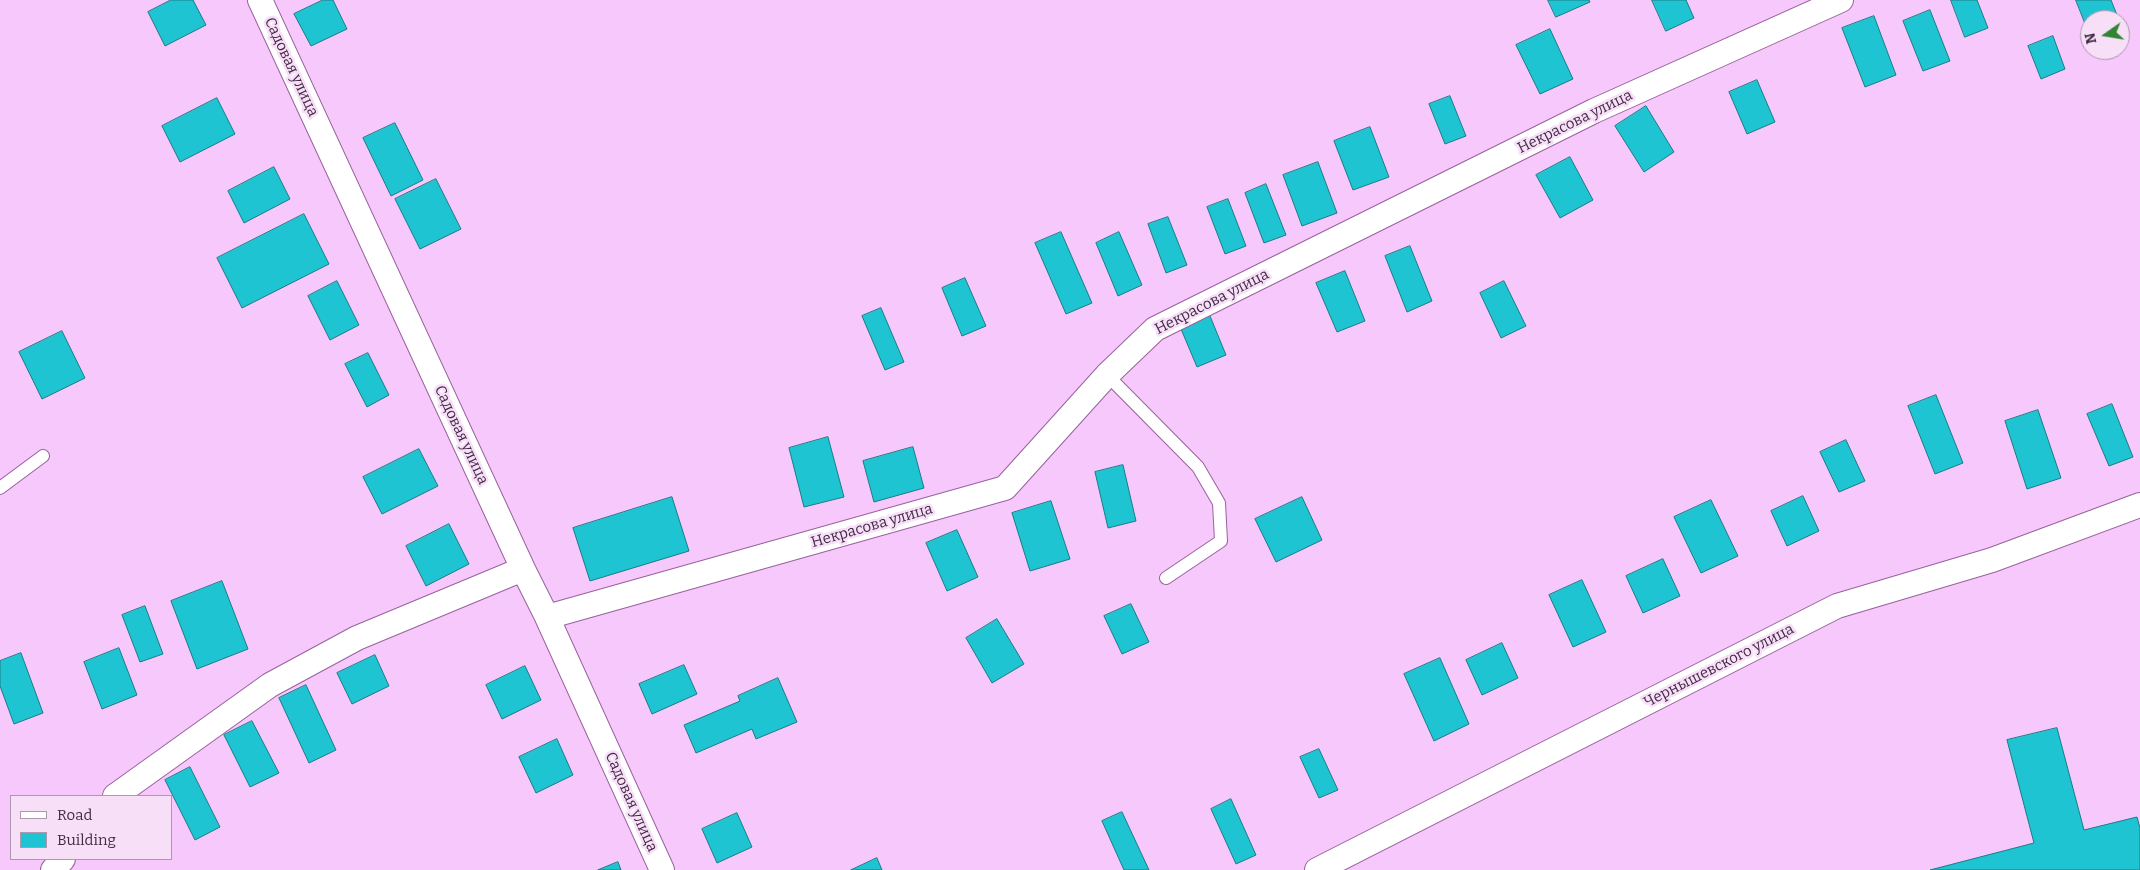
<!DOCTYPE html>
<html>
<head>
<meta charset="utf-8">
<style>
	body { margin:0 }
	#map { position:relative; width:2140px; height:870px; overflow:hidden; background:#f7c8fb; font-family:Bitter,serif }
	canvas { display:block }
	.legend { position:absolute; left:10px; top:795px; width:162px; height:65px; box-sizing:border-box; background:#f7dff8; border:1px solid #af97b0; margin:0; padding:6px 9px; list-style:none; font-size:15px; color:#432b45 }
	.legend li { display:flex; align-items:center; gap:10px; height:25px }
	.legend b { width:25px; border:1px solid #af97b0 }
	.north { position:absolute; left:2080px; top:10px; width:50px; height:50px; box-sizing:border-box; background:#f7dff8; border:1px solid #af97b0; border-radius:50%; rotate:257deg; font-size:14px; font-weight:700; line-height:20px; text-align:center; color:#432b45 }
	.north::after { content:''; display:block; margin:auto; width:18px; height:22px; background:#308533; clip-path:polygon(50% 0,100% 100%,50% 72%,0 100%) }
</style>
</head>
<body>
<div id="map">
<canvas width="2140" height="870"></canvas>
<ul class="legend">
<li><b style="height:6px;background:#fff"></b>Road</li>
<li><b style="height:14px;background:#1fc4d2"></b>Building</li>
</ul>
<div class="north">N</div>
</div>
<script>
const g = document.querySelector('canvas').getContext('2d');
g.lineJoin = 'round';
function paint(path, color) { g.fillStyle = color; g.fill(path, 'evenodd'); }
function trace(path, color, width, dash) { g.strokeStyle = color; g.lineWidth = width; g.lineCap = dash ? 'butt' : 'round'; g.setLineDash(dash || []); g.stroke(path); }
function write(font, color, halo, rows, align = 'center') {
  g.font = font + ' Bitter,serif'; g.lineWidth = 5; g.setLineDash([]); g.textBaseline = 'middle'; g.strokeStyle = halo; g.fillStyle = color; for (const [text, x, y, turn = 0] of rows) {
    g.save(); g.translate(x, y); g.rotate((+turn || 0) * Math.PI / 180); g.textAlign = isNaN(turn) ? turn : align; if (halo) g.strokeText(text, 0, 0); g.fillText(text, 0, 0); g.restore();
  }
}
const building = new Path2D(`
	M 171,0 L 193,0 L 206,25 L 165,46 L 148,12 Z
	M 323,0 L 333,0 L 347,29 L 311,46 L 294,14 Z
	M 1548,0 L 1589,0 L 1590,2 L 1556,17 Z
	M 1652,0 L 1686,0 L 1694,18 L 1666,31 Z
	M 1951,0 L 1977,0 L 1988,28 L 1965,37 Z
	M 2076,0 L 2111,0 L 2119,20 L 2090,20 L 2090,36 Z
	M 1930,10 L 1950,61 L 1923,71 L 1903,21 Z
	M 1874,16 L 1896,75 L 1865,87 L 1842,28 Z
	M 1550,29 L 1573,79 L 1540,94 L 1516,45 Z
	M 2053,36 L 2065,69 L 2041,79 L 2028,46 Z
	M 1757,80 L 1775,122 L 1747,134 L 1729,92 Z
	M 1450,96 L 1466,136 L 1445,144 L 1429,104 Z
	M 217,98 L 235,134 L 180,162 L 162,126 Z
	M 1646,106 L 1674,152 L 1644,172 L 1615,126 Z
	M 395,123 L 423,180 L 391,196 L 363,138 Z
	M 1370,127 L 1389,177 L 1353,190 L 1334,141 Z
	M 1570,157 L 1593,200 L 1560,218 L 1536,175 Z
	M 1318,162 L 1337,213 L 1302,226 L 1283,175 Z
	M 274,167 L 290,199 L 244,223 L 228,191 Z
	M 436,179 L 461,229 L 420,249 L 395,199 Z
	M 1266,184 L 1286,235 L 1264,243 L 1245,193 Z
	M 1228,199 L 1246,246 L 1225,254 L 1207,207 Z
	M 304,214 L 329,264 L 242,308 L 217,258 Z
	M 1168,217 L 1187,265 L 1166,273 L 1148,224 Z
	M 1061,232 L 1092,303 L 1066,314 L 1035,243 Z
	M 1119,232 L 1142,285 L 1118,296 L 1096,243 Z
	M 1410,246 L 1432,301 L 1407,312 L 1385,256 Z
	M 1345,271 L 1365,321 L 1337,332 L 1316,283 Z
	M 965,278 L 986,326 L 962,336 L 942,288 Z
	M 337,281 L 359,325 L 330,340 L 308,296 Z
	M 1504,281 L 1526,326 L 1501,338 L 1480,293 Z
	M 881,308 L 904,362 L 885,370 L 862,316 Z
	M 1210,316 L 1226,355 L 1197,367 L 1181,329 Z
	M 62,331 L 85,378 L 42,399 L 19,352 Z
	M 368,353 L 389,395 L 367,407 L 345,364 Z
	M 1936,395 L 1963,463 L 1935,474 L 1908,406 Z
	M 2112,404 L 2133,457 L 2109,466 L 2087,414 Z
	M 2038,410 L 2061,478 L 2027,489 L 2005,421 Z
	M 828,437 L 844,497 L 804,507 L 789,448 Z
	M 1846,440 L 1865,481 L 1839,492 L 1820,452 Z
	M 913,447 L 924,488 L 874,502 L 863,461 Z
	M 419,449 L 438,486 L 382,514 L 363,477 Z
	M 1123,465 L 1136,521 L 1108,528 L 1095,472 Z
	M 1803,496 L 1819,531 L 1787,546 L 1771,511 Z
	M 672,497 L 689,551 L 590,581 L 573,528 Z
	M 1302,497 L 1322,540 L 1276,562 L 1255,519 Z
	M 1711,500 L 1738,556 L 1701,573 L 1674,517 Z
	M 1051,501 L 1070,559 L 1030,571 L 1012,513 Z
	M 449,524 L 469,564 L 426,586 L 406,546 Z
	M 957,530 L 978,577 L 947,591 L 926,543 Z
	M 1663,559 L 1680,596 L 1643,613 L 1626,576 Z
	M 1582,580 L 1606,632 L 1573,647 L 1549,595 Z
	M 222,581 L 248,649 L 197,669 L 171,601 Z
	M 1131,604 L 1149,642 L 1122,654 L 1104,616 Z
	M 145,606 L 163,654 L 140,662 L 122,615 Z
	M 997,619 L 1024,664 L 992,683 L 966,638 Z
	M 1502,643 L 1518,678 L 1482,695 L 1466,660 Z
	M 119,648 L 137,695 L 102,709 L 84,662 Z
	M 21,653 L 43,713 L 14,724 L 0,686 L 0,661 Z
	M 375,655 L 389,686 L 352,704 L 337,673 Z
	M 1440,658 L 1469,724 L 1434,741 L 1404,674 Z
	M 684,665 L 697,694 L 652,714 L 639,684 Z
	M 525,666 L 541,700 L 502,719 L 486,685 Z
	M 778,678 L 797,722 L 756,739 L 752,729 L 696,753 L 684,725 L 740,701 L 738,696 Z
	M 306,685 L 336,750 L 309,763 L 279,698 Z
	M 252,721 L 279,773 L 250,787 L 224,735 Z
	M 2057,728 L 2084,830 L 2137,817 L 2140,828 L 2140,870 L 1930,870 L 2034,843 L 2007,740 Z
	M 557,739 L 573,775 L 536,793 L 519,757 Z
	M 1319,749 L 1338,790 L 1319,798 L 1300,757 Z
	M 190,767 L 220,827 L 195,840 L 165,780 Z
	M 1231,799 L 1256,855 L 1236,864 L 1211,809 Z
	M 1122,812 L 1149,870 L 1124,870 L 1102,821 Z
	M 737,813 L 752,847 L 717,863 L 702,829 Z
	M 877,858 L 882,870 L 851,870 Z
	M 618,862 L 621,870 L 598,870 Z`);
const lane = new Path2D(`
	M 1107,375 L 1198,467 L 1219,503 L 1221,541 L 1166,578
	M 0,488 L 43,456`);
const street = new Path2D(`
	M 260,0 L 523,569 L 547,617 L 662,870
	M 547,617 L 1005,488 L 1107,375 L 1155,329 L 1594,111 L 1841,0
	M 115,796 L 270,685 L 357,638 L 523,569
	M 53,870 L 63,859
	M 1317,870 L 1837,606 L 1992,560 L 2140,505`);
const streetNames = [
	["Садовая улица",291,67,65],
	["Некрасова улица",1575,122,-26],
	["Некрасова улица",1212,302,-27],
	["Садовая улица",461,435,65],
	["Некрасова улица",872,526,-16],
	["Чернышевского улица",1719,666,-27],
	["Садовая улица",631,802,66]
];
paint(building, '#1fc4d2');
trace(building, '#187c85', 1);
trace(lane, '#98629d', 14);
trace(street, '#98629d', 26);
trace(lane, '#fff', 12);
trace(street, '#fff', 24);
write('15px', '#432b45', '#f7dff8', streetNames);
</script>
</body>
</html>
